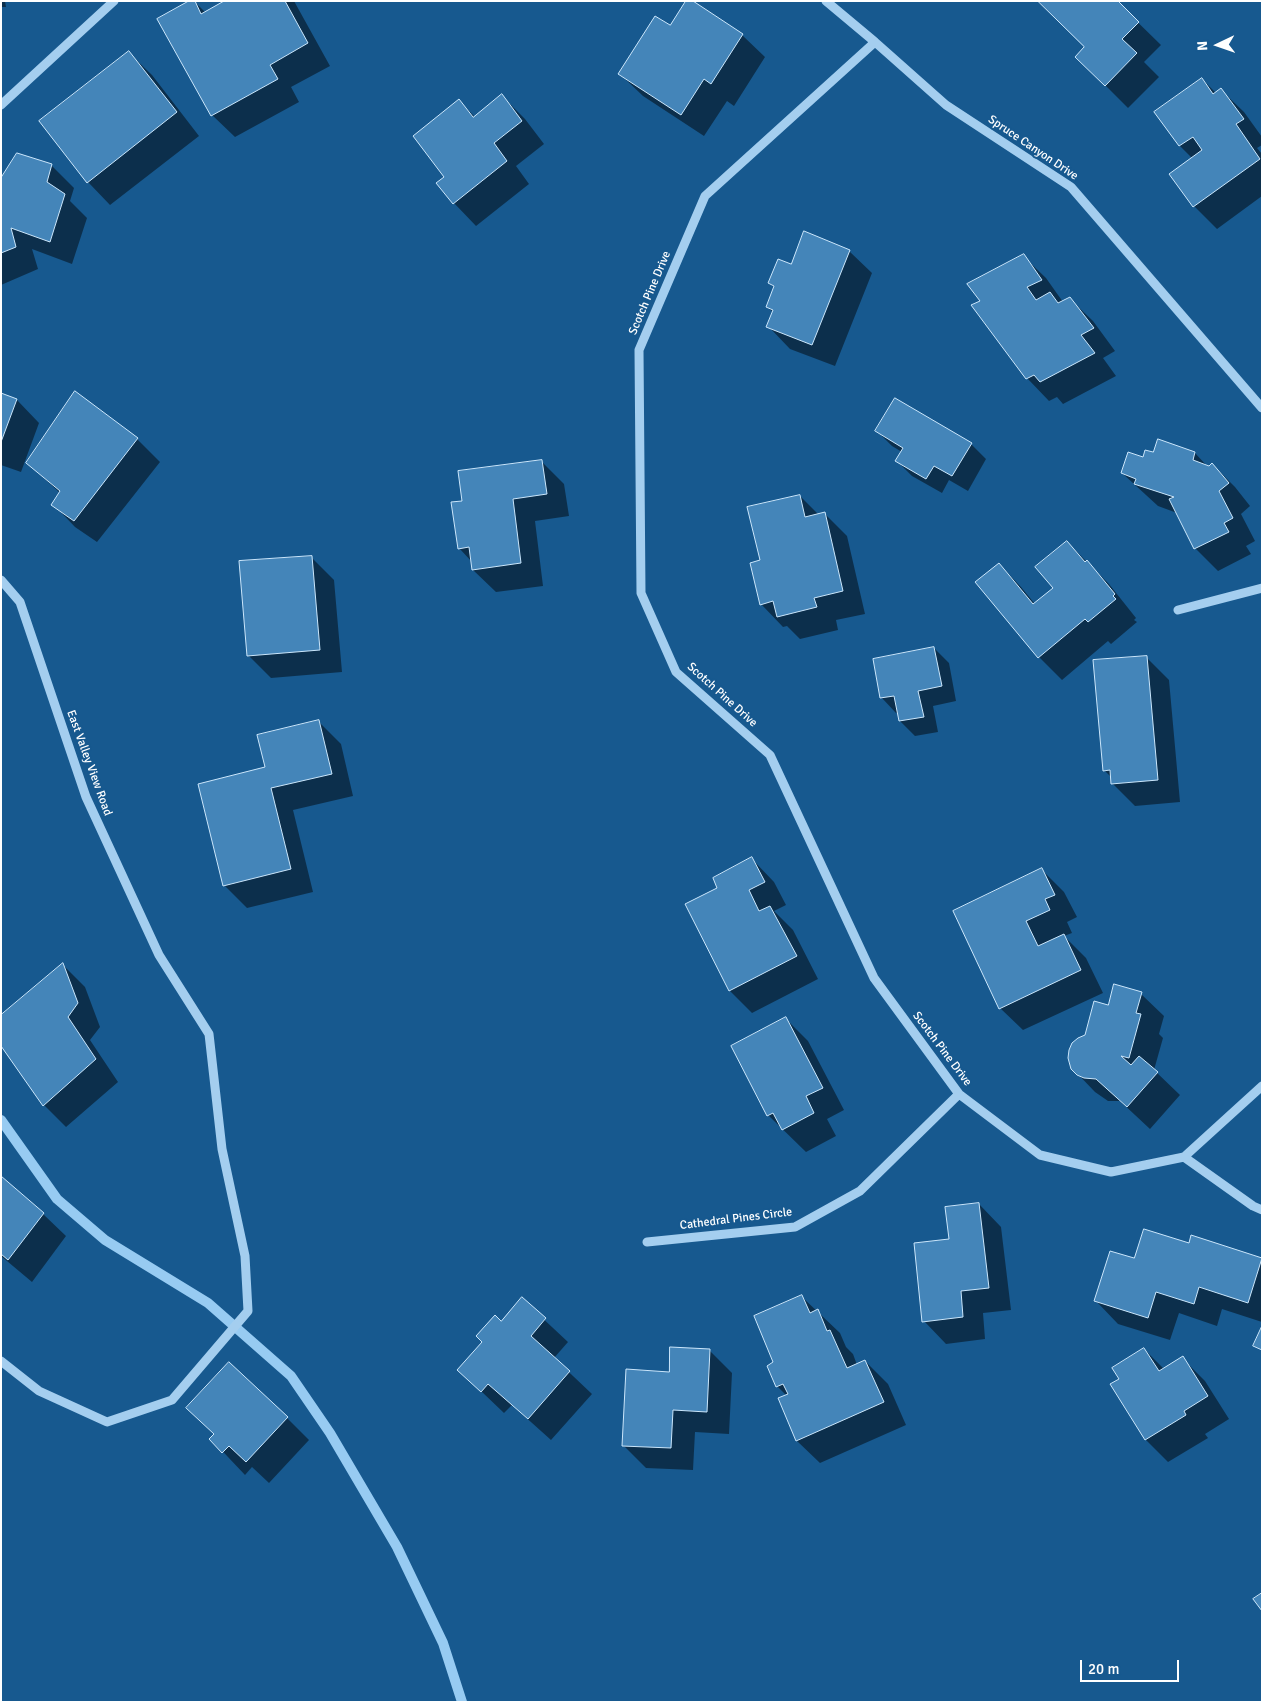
<!DOCTYPE html>
<html>
<head>
<meta charset="utf-8">
<style>
	body { margin:0 }
	#map { position:relative; width:1263px; height:1703px; overflow:hidden; background:#17598f; font-family:Signika,sans-serif }
	canvas { display:block }
	.frame { position:absolute; inset:0; border:2px solid #fff; pointer-events:none }
	.north { position:absolute; left:1193px; top:20px; width:50px; height:50px; -webkit-text-stroke:4px #17598f; paint-order:stroke; rotate:267deg; font-size:14px; font-weight:700; line-height:20px; text-align:center; color:#fff }
	.north::after { content:''; display:block; margin:auto; width:18px; height:22px; background:#fff; clip-path:polygon(50% 0,100% 100%,50% 72%,0 100%) }
	.scale { position:absolute; left:1080px; top:1660px; width:99px; height:22px; box-sizing:border-box; border:2px solid #fff; border-top:0; padding-left:6px; font-size:15px; line-height:18px; white-space:nowrap; color:#fff; -webkit-text-stroke:4px #17598f; paint-order:stroke }
</style>
</head>
<body>
<div id="map">
<canvas width="1263" height="1703"></canvas>
<div class="frame"></div>
<div class="north">N</div>
<div class="scale">20 m</div>
</div>
<script>
const g = document.querySelector('canvas').getContext('2d');
g.lineJoin = 'round';
function paint(path, color) { g.fillStyle = color; g.fill(path, 'evenodd'); }
function trace(path, color, width, dash) { g.strokeStyle = color; g.lineWidth = width; g.lineCap = dash ? 'butt' : 'round'; g.setLineDash(dash || []); g.stroke(path); }
function write(font, color, halo, rows, align = 'center') {
  g.font = font + ' Signika,sans-serif'; g.lineWidth = 4; g.setLineDash([]); g.textBaseline = 'middle'; g.strokeStyle = halo; g.fillStyle = color; for (const [text, x, y, turn = 0] of rows) {
    g.save(); g.translate(x, y); g.rotate((+turn || 0) * Math.PI / 180); g.textAlign = isNaN(turn) ? turn : align; if (halo) g.strokeText(text, 0, 0); g.fillText(text, 0, 0); g.restore();
  }
}
const shadow = new Path2D(`
	M 1,1 L 5,1 L 6,7 L 1,7 Z
	M 194,1 L 206,13 L 226,1 L 294,1 L 330,66 L 291,87 L 299,102 L 235,137 L 212,115 Z
	M 1116,1 L 1161,45 L 1144,62 L 1159,77 L 1128,108 L 1099,79 L 1086,47 Z
	M 670,27 L 742,35 L 765,57 L 734,106 L 727,101 L 704,136 L 643,96 L 620,74 Z
	M 129,53 L 152,75 L 199,136 L 110,205 L 88,182 Z
	M 1202,79 L 1216,93 L 1221,90 L 1244,112 L 1262,137 L 1262,145 L 1257,148 L 1262,154 L 1262,196 L 1217,229 L 1194,206 L 1171,174 L 1193,159 L 1180,146 L 1156,113 Z
	M 502,96 L 525,119 L 544,144 L 516,166 L 529,184 L 476,226 L 454,203 L 446,177 L 459,101 L 475,117 Z
	M 51,165 L 74,188 L 70,201 L 87,218 L 72,264 L 32,249 L 38,269 L 1,285 L 1,179 Z
	M 849,251 L 872,273 L 835,366 L 790,349 L 768,326 L 773,312 L 767,307 L 775,288 L 770,283 L 792,266 Z
	M 1023,256 L 1046,278 L 1063,302 L 1070,299 L 1093,321 L 1115,351 L 1103,358 L 1116,376 L 1063,404 L 1057,397 L 1049,401 L 1027,378 L 981,301 Z
	M 75,393 L 137,439 L 160,462 L 97,542 L 75,527 L 53,504 L 60,493 L 28,463 Z
	M 1,395 L 17,400 L 39,423 L 21,472 L 1,465 Z
	M 877,431 L 971,444 L 986,459 L 968,491 L 949,480 L 942,493 L 912,476 L 897,461 L 902,452 L 892,446 Z
	M 1158,440 L 1195,453 L 1207,466 L 1212,464 L 1235,487 L 1250,506 L 1241,514 L 1255,541 L 1246,546 L 1251,554 L 1218,571 L 1195,548 L 1177,513 L 1158,506 L 1122,473 L 1154,454 Z
	M 541,461 L 564,484 L 569,516 L 535,521 L 543,586 L 496,592 L 473,570 L 472,562 L 459,548 L 464,502 Z
	M 800,496 L 819,515 L 824,513 L 847,536 L 865,614 L 836,620 L 838,630 L 800,639 L 787,626 L 783,627 L 761,604 L 761,561 Z
	M 1067,542 L 1109,584 L 1136,618 L 1134,620 L 1137,622 L 1111,644 L 1108,641 L 1062,680 L 1039,657 L 977,582 L 999,564 L 1021,587 L 1035,604 L 1054,589 Z
	M 311,557 L 334,580 L 342,672 L 271,678 L 248,655 Z
	M 934,648 L 949,663 L 956,701 L 933,706 L 938,732 L 915,736 L 900,721 L 898,712 L 896,713 L 881,697 Z
	M 1146,657 L 1169,680 L 1180,802 L 1135,806 L 1112,783 L 1112,778 L 1104,770 Z
	M 319,722 L 341,744 L 353,796 L 293,810 L 313,892 L 247,908 L 224,885 L 267,768 Z
	M 752,859 L 774,882 L 786,905 L 774,911 L 793,930 L 818,979 L 752,1013 L 730,991 L 687,905 L 719,888 Z
	M 1042,870 L 1064,892 L 1077,917 L 1067,922 L 1072,933 L 1064,936 L 1086,958 L 1103,993 L 1023,1030 L 1000,1008 L 955,911 Z
	M 63,965 L 85,987 L 100,1027 L 90,1040 L 118,1082 L 66,1127 L 44,1105 Z
	M 1141,994 L 1164,1016 L 1159,1034 L 1163,1038 L 1154,1070 L 1180,1095 L 1150,1129 L 1120,1101 L 1108,1101 L 1095,1092 L 1072,1068 L 1086,1036 L 1109,1006 Z
	M 786,1019 L 808,1041 L 844,1110 L 827,1119 L 836,1136 L 806,1152 L 768,1115 Z
	M 1,1177 L 43,1214 L 66,1236 L 32,1282 L 1,1256 Z
	M 979,1204 L 1001,1227 L 1011,1310 L 983,1313 L 985,1339 L 946,1344 L 924,1321 L 950,1240 Z
	M 1192,1237 L 1262,1259 L 1262,1322 L 1222,1309 L 1217,1326 L 1179,1313 L 1170,1340 L 1118,1324 L 1096,1301 L 1135,1260 L 1190,1245 Z
	M 801,1296 L 840,1333 L 846,1347 L 853,1354 L 857,1365 L 865,1361 L 888,1384 L 906,1425 L 820,1463 L 797,1441 L 779,1399 L 787,1396 L 777,1386 L 775,1363 Z
	M 522,1299 L 568,1342 L 554,1358 L 592,1394 L 551,1440 L 512,1405 L 504,1413 L 459,1370 Z
	M 1144,1349 L 1164,1369 L 1182,1358 L 1205,1381 L 1229,1419 L 1205,1434 L 1208,1438 L 1168,1462 L 1146,1440 L 1111,1385 L 1120,1379 Z
	M 709,1350 L 732,1373 L 729,1434 L 695,1432 L 693,1470 L 646,1468 L 623,1445 L 670,1373 Z
	M 287,1418 L 309,1440 L 269,1483 L 252,1467 L 245,1475 L 211,1439 Z`);
const stream = new Path2D(`
	M 1,1120 L 57,1199 L 105,1240 L 208,1303 L 291,1376 L 330,1433 L 397,1547 L 443,1643 L 462,1702`);
const building = new Path2D(`
	M 189,1 L 195,1 L 201,14 L 224,1 L 285,1 L 308,43 L 270,65 L 278,79 L 211,116 L 157,19 Z
	M 686,1 L 693,1 L 743,34 L 711,84 L 704,79 L 681,115 L 618,74 L 655,16 L 670,25 Z
	M 1038,1 L 1118,1 L 1139,22 L 1122,39 L 1137,53 L 1105,86 L 1075,57 L 1084,47 Z
	M 129,51 L 177,112 L 87,183 L 39,121 Z
	M 1202,78 L 1213,94 L 1221,88 L 1244,119 L 1236,124 L 1260,159 L 1193,207 L 1169,174 L 1202,150 L 1193,137 L 1179,146 L 1154,112 Z
	M 502,94 L 522,121 L 494,143 L 507,161 L 453,204 L 436,183 L 444,177 L 413,136 L 459,99 L 473,117 Z
	M 17,153 L 52,164 L 47,182 L 65,194 L 50,242 L 11,228 L 16,247 L 1,253 L 1,178 Z
	M 804,231 L 850,250 L 812,345 L 766,327 L 773,310 L 766,307 L 774,286 L 768,283 L 778,259 L 791,264 Z
	M 1024,254 L 1042,280 L 1027,287 L 1036,300 L 1050,292 L 1058,303 L 1070,297 L 1094,328 L 1081,335 L 1095,353 L 1040,382 L 1034,375 L 1026,379 L 971,305 L 980,301 L 967,284 Z
	M 75,391 L 138,438 L 74,521 L 51,505 L 60,491 L 26,463 Z
	M 1,393 L 17,399 L 1,442 Z
	M 895,398 L 972,443 L 952,476 L 934,466 L 926,479 L 895,461 L 903,448 L 875,431 Z
	M 1158,439 L 1195,452 L 1193,460 L 1209,466 L 1212,463 L 1229,483 L 1219,491 L 1233,518 L 1224,523 L 1229,532 L 1194,549 L 1169,499 L 1174,497 L 1134,484 L 1136,479 L 1121,473 L 1128,452 L 1143,457 L 1145,450 L 1153,452 Z
	M 542,460 L 547,494 L 513,499 L 521,563 L 472,570 L 469,547 L 458,549 L 451,502 L 462,501 L 458,471 Z
	M 800,495 L 805,517 L 825,512 L 843,591 L 814,598 L 817,607 L 777,617 L 773,601 L 760,605 L 750,563 L 760,560 L 747,507 Z
	M 1067,541 L 1085,562 L 1087,560 L 1115,594 L 1113,596 L 1116,599 L 1088,622 L 1085,619 L 1038,658 L 975,582 L 999,563 L 1033,604 L 1053,588 L 1035,567 Z
	M 312,556 L 320,650 L 247,656 L 239,561 Z
	M 934,647 L 942,686 L 918,691 L 924,717 L 899,721 L 894,696 L 880,698 L 873,659 Z
	M 1147,656 L 1158,780 L 1111,784 L 1110,770 L 1103,771 L 1093,660 Z
	M 319,720 L 332,774 L 271,788 L 291,869 L 223,886 L 198,784 L 265,767 L 257,735 Z
	M 752,857 L 765,882 L 749,890 L 759,911 L 770,906 L 797,956 L 729,991 L 685,904 L 717,888 L 713,878 Z
	M 1042,868 L 1055,895 L 1045,899 L 1050,910 L 1026,921 L 1038,946 L 1064,934 L 1081,970 L 999,1009 L 953,911 Z
	M 63,963 L 78,1003 L 68,1017 L 96,1059 L 43,1106 L 1,1046 L 1,1015 Z
	M 1114,984 L 1142,992 L 1136,1013 L 1141,1014 L 1129,1058 L 1121,1056 L 1131,1065 L 1139,1056 L 1158,1072 L 1127,1107 L 1096,1079 L 1084,1078 L 1077,1075 L 1071,1069 L 1068,1058 L 1069,1050 L 1072,1043 L 1078,1038 L 1085,1035 L 1094,1001 L 1108,1005 Z
	M 786,1017 L 823,1088 L 806,1096 L 814,1113 L 782,1130 L 773,1113 L 767,1116 L 731,1046 Z
	M 1,1176 L 44,1213 L 8,1260 L 1,1254 Z
	M 979,1203 L 989,1288 L 961,1291 L 963,1317 L 922,1322 L 914,1243 L 949,1239 L 945,1207 Z
	M 1144,1229 L 1189,1243 L 1191,1235 L 1262,1258 L 1248,1303 L 1199,1287 L 1194,1304 L 1156,1292 L 1148,1318 L 1094,1301 L 1110,1251 L 1134,1258 Z
	M 802,1295 L 810,1313 L 818,1309 L 827,1331 L 830,1330 L 847,1368 L 865,1360 L 884,1402 L 796,1441 L 778,1398 L 788,1394 L 783,1384 L 776,1387 L 767,1366 L 773,1362 L 754,1316 Z
	M 522,1297 L 546,1318 L 531,1336 L 570,1371 L 528,1419 L 488,1384 L 481,1392 L 457,1370 L 482,1342 L 476,1336 L 495,1315 L 501,1321 Z
	M 1262,1326 L 1262,1350 L 1253,1346 Z
	M 670,1347 L 710,1349 L 707,1412 L 673,1410 L 671,1448 L 622,1446 L 626,1369 L 669,1372 Z
	M 1144,1348 L 1159,1371 L 1183,1356 L 1208,1396 L 1184,1411 L 1186,1415 L 1145,1440 L 1110,1384 L 1119,1379 L 1112,1368 Z
	M 229,1362 L 288,1417 L 246,1462 L 229,1446 L 222,1453 L 209,1439 L 214,1434 L 186,1408 Z
	M 1262,1593 L 1262,1611 L 1253,1599 Z`);
const minor = new Path2D(`
	M 826,1 L 875,42 L 946,105 L 1071,187 L 1262,408
	M 875,42 L 705,196 L 639,350 L 641,593 L 676,672 L 770,755 L 874,978 L 959,1094 L 1040,1155 L 1111,1172 L 1184,1157
	M 1,105 L 114,1
	M 1,580 L 20,602 L 86,797 L 159,955 L 209,1034 L 222,1149 L 245,1256 L 248,1311 L 172,1400 L 107,1422 L 39,1391 L 1,1361
	M 1178,610 L 1262,588
	M 1184,1157 L 1262,1086
	M 1184,1157 L 1253,1206 L 1262,1210
	M 647,1242 L 795,1227 L 860,1191 L 959,1094`);
const streetNames = [
	["Spruce Canyon Drive",1033,148,34],
	["Scotch Pine Drive",650,293,-67],
	["Scotch Pine Drive",722,695,42],
	["East Valley View Road",89,763,70],
	["Scotch Pine Drive",942,1049,53],
	["Cathedral Pines Circle",736,1219,-7]
];
paint(shadow, '#0007');
trace(stream, '#97cbf2', 10);
paint(building, '#4485b9');
trace(building, '#cbe6fb', 1);
trace(minor, '#a4ceef', 9);
write('12px', '#fff', '#17598f', streetNames);
</script>
</body>
</html>
